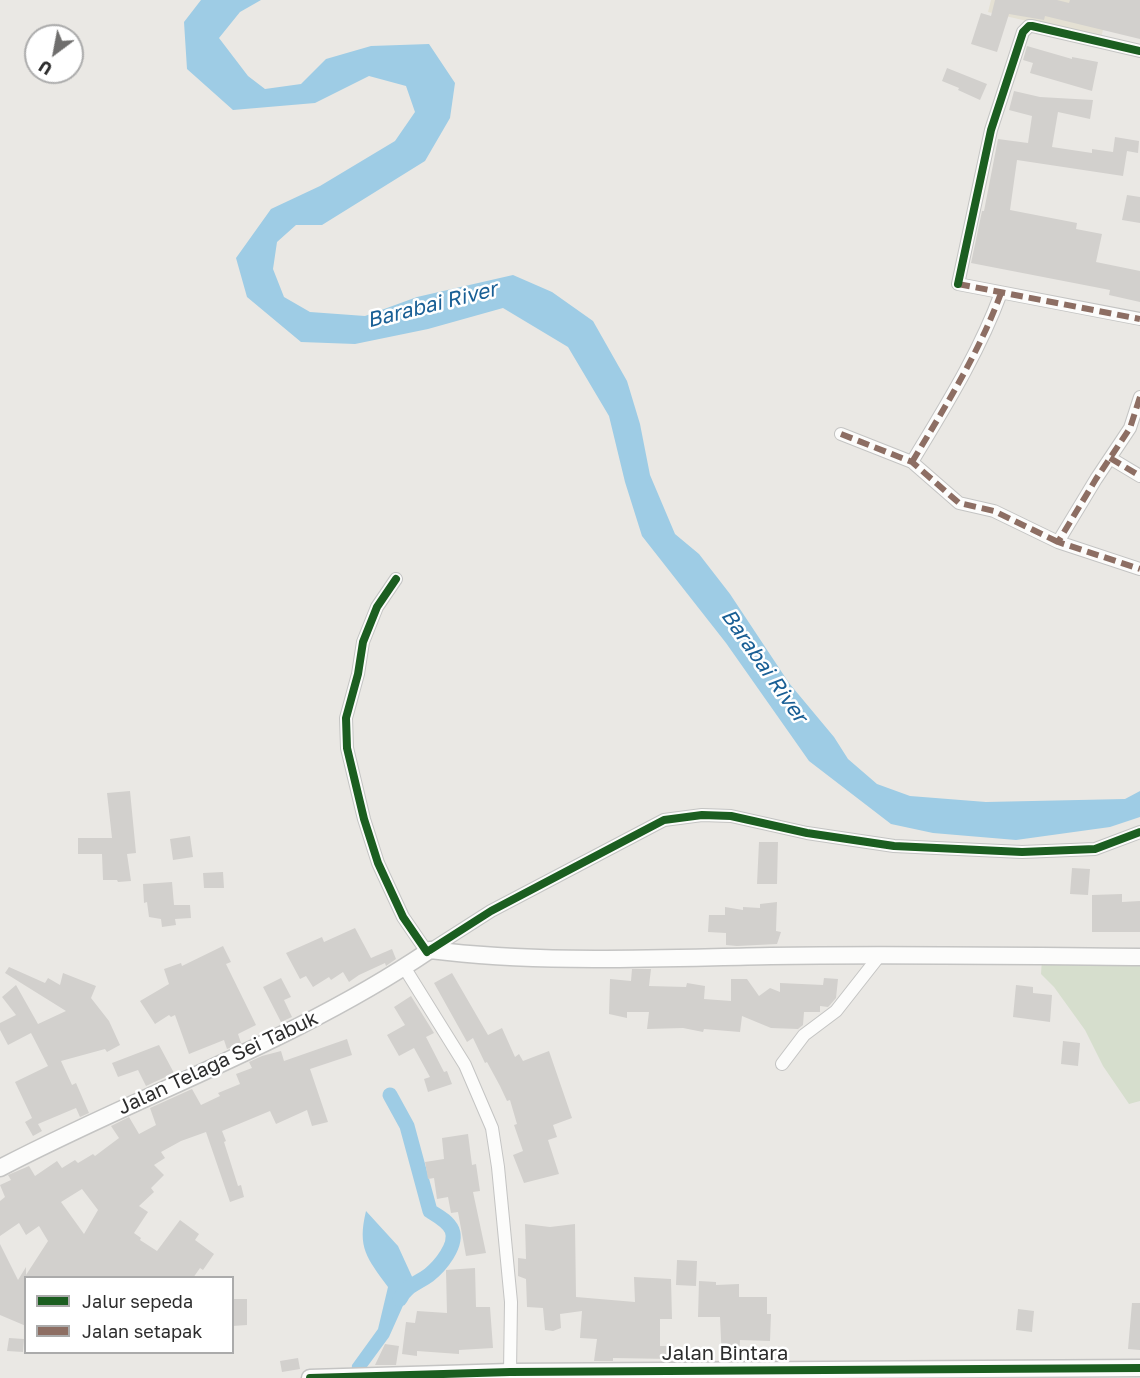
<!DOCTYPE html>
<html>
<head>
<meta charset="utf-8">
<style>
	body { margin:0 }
	#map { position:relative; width:1140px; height:1378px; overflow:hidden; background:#eae8e4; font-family:"Golos Text",sans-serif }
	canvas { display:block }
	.legend { position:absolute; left:24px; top:1276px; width:210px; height:78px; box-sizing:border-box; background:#fff; border:2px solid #ababab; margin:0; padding:8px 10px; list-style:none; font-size:18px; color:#2d2d2d }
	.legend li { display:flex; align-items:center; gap:12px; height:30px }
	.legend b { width:30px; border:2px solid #ababab }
	.north { position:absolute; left:24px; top:24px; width:60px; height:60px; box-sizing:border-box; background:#fff; border:2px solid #ababab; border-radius:50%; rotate:212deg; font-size:16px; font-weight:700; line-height:24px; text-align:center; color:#2d2d2d }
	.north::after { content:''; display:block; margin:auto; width:21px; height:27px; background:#6f6e6d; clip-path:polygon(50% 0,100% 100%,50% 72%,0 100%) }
</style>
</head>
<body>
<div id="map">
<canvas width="1140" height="1378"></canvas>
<ul class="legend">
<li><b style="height:8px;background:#1b5e20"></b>Jalur sepeda</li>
<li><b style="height:8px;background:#8d6e63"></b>Jalan setapak</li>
</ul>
<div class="north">U</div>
</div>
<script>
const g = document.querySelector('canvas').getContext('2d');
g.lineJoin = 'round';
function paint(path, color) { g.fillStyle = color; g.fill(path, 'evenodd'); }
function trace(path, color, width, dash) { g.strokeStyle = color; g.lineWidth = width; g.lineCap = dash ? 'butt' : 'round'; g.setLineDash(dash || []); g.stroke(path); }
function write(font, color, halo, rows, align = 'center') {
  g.font = font + ' "Golos Text",sans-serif'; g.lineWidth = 5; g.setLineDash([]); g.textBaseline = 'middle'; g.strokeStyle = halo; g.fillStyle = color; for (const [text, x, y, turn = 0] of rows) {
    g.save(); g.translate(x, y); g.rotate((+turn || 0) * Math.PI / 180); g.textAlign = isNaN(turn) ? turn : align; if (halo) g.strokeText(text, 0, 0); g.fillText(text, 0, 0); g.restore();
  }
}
const education = new Path2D(`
	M 991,0 L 1140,0 L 1109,5 L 1101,38 L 988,12 Z`);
const cemetery = new Path2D(`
	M 1042,959 L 1140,963 L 1140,1101 L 1129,1104 L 1103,1066 L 1085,1030 L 1054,987 L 1041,974 Z`);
const water = new Path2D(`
	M 201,0 L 261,0 L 240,12 L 219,38 L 248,76 L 265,89 L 301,84 L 326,59 L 371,46 L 429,44 L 455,83 L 450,118 L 425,161 L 322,225 L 296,225 L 277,242 L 273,269 L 284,297 L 310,312 L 365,316 L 417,297 L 513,275 L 552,292 L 593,321 L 627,381 L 640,424 L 650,475 L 675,534 L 699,554 L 730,594 L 789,683 L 834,737 L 848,759 L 877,784 L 910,796 L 986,802 L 1125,799 L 1140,791 L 1140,817 L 1110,827 L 1016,840 L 933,833 L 891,824 L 809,761 L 726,643 L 642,536 L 625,482 L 609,416 L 568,347 L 503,308 L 428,329 L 355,344 L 301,342 L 247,297 L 236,258 L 271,209 L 320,186 L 395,141 L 415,112 L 406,86 L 369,76 L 315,103 L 233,110 L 187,69 L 184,22 Z
	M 366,1211 L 398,1246 L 414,1281 L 389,1337 L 367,1367 L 364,1378 L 351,1378 L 352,1365 L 378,1329 L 388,1287 C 367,1258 357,1248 366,1211 Z`);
const canal = new Path2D(`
	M 390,1095 L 407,1126 L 430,1211 C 438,1216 448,1221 452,1230 C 458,1245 440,1266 429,1275 C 417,1284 407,1285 400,1299`);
const building = new Path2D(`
	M 995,0 L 1057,0 L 1069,3 L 1070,0 L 1140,0 L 1140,39 L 1045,16 L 1044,20 L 1009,14 L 997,52 L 971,44 L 981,13 L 991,16 Z
	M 1027,46 L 1072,59 L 1072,57 L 1098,62 L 1092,91 L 1030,73 L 1033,63 L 1023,60 Z
	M 947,68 L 987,84 L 980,100 L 958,90 L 959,88 L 942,81 Z
	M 1014,91 L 1040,97 L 1093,100 L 1090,119 L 1058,112 L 1052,147 L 1092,153 L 1092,149 L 1113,152 L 1115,137 L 1139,141 L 1138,153 L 1127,151 L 1123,176 L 1017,160 L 1010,210 L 1077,223 L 1076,229 L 1102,234 L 1096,262 L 1140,271 L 1140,302 L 1109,295 L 1110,290 L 971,263 L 982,211 L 984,211 L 998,139 L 1028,143 L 1032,116 L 1009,110 Z
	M 1127,195 L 1140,197 L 1140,223 L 1122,220 Z
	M 130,791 L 136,853 L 127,854 L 131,881 L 118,882 L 117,880 L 103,880 L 102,854 L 78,854 L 78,838 L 112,838 L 107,793 Z
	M 190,836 L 193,857 L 173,860 L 170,839 Z
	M 759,842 L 778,842 L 777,884 L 757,884 Z
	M 1072,868 L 1090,869 L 1088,895 L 1070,894 Z
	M 223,872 L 224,888 L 204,888 L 203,873 Z
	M 172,882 L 174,905 L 190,905 L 191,918 L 175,919 L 176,925 L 162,927 L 161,919 L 149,917 L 147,902 L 144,903 L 143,884 Z
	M 1122,894 L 1122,902 L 1140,901 L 1140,932 L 1092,932 L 1092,895 Z
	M 777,902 L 776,931 L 781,932 L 777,944 L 737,946 L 726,945 L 726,933 L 708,932 L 709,915 L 725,915 L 725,907 L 743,910 L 743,907 L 760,908 L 760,904 Z
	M 355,928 L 371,958 L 392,949 L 396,959 L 386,966 L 385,963 L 359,975 L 349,982 L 343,972 L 331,980 L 329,977 L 313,987 L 306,976 L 300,979 L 286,953 L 322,937 L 324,942 Z
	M 223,946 L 231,962 L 226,964 L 256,1025 L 238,1034 L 241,1043 L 227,1049 L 224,1040 L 189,1054 L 175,1015 L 171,1017 L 169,1015 L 155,1024 L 140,1001 L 169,984 L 164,969 L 181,963 L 182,966 Z
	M 9,967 L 45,983 L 48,978 L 60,985 L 63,973 L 96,986 L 91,998 L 109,1021 L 120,1045 L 107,1052 L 105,1049 L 61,1061 L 72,1085 L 76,1083 L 89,1113 L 80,1117 L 76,1108 L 38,1124 L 42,1131 L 33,1136 L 25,1122 L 32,1118 L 15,1082 L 48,1066 L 31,1033 L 8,1045 L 0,1030 L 0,1023 L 16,1015 L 2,997 L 16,985 L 38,1024 L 66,1011 L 5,973 Z
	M 632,969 L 651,969 L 649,986 L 686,987 L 687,983 L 705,986 L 704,999 L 731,1001 L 731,979 L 747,979 L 759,996 L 770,988 L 780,992 L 780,983 L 823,985 L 824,978 L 838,979 L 836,998 L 830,1005 L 828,1007 L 820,1006 L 820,1012 L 804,1012 L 803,1025 L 798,1029 L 771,1028 L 742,1016 L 740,1032 L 704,1029 L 703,1032 L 683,1028 L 647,1029 L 649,1012 L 627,1012 L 627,1018 L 609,1014 L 610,979 L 631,981 Z
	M 452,973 L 488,1035 L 502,1028 L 515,1057 L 519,1054 L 523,1061 L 549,1051 L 572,1118 L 553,1125 L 557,1137 L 548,1140 L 559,1174 L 524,1183 L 513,1155 L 523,1151 L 514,1125 L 517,1124 L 510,1100 L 507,1101 L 500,1086 L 487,1062 L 485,1063 L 473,1038 L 467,1042 L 434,983 Z
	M 281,978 L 291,997 L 284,1000 L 292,1017 L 281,1022 L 263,987 Z
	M 1016,985 L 1033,987 L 1033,993 L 1052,995 L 1050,1022 L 1013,1017 Z
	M 411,996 L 434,1033 L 426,1037 L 444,1072 L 447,1071 L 452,1084 L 428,1092 L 424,1079 L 430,1077 L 414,1048 L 399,1056 L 387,1035 L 405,1025 L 394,1007 Z
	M 347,1039 L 352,1055 L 310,1069 L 328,1122 L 312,1126 L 307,1110 L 276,1124 L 270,1111 L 222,1131 L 226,1141 L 224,1142 L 238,1186 L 241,1185 L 244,1197 L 230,1202 L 206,1132 L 181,1141 L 161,1152 L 165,1158 L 154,1165 L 164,1175 L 151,1188 L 154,1192 L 139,1206 L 148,1212 L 134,1233 L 141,1238 L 140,1240 L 157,1251 L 180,1220 L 199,1234 L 195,1240 L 214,1254 L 203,1270 L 200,1268 L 193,1278 L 26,1278 L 26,1326 L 0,1315 L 0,1244 L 18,1280 L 26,1267 L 26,1275 L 48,1241 L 39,1226 L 26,1235 L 19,1223 L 0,1236 L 0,1201 L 5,1197 L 0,1185 L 11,1180 L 8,1175 L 29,1166 L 35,1176 L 57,1161 L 62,1168 L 75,1160 L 78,1163 L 93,1154 L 95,1156 L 119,1138 L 111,1126 L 129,1117 L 139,1134 L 156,1125 L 150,1108 L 192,1089 L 201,1105 L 220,1096 L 218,1093 L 240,1084 L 236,1074 L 252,1068 L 249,1062 L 262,1056 L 281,1051 L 284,1061 ZM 82,1189 L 98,1210 L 84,1234 L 61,1202 Z
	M 1063,1041 L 1080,1043 L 1078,1066 L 1061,1064 Z
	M 159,1045 L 174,1073 L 146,1086 L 138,1070 L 118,1077 L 112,1063 Z
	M 468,1134 L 472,1165 L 476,1164 L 480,1191 L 473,1192 L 486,1253 L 466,1256 L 458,1212 L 451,1213 L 448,1197 L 437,1199 L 434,1178 L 428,1179 L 425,1162 L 444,1159 L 442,1138 Z
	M 525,1224 L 550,1227 L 575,1224 L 576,1297 L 635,1302 L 634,1277 L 671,1279 L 672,1319 L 660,1319 L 660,1346 L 670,1346 L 670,1359 L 613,1358 L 613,1361 L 594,1361 L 597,1339 L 580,1338 L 582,1311 L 560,1314 L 561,1328 L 553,1331 L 545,1330 L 543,1308 L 527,1307 L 526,1279 L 518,1276 L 518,1258 L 526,1259 Z
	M 677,1260 L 697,1261 L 696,1286 L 676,1285 Z
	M 475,1268 L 476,1307 L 490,1307 L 493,1348 L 459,1350 L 459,1354 L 417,1351 L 417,1356 L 402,1354 L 406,1322 L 415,1323 L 417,1311 L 447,1313 L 446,1270 Z
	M 699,1281 L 716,1282 L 716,1285 L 739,1284 L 739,1297 L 767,1297 L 767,1314 L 771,1314 L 770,1341 L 740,1340 L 739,1360 L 722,1360 L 720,1317 L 698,1317 Z
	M 232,1299 L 247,1299 L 247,1325 L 232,1326 Z
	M 1132,1303 L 1140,1303 L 1140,1350 L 1128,1349 Z
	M 1018,1309 L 1034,1311 L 1032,1332 L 1016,1330 Z
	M 9,1338 L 24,1339 L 23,1352 L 7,1351 Z
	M 385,1344 L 399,1346 L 396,1365 L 375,1365 Z
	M 298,1358 L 300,1369 L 282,1372 L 280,1361 Z`);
const street = new Path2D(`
	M 1140,51 L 1032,26 L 1029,26 L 1023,32 L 991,130 L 958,284 L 1140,319
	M 1140,397 L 1130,428 L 1096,479 L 1058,542 L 1140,569
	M 841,434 L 912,462 L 959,503 L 994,511 L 1058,542
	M 1110,458 L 1140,476
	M 912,462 C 945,407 979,353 1001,293
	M 396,579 L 377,607 L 363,642 L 358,674 L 346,718 L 347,748 L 364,819 L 378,863 L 403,917 L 427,952
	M 430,950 L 491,911 L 664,820 L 702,815 L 731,816 L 807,833 L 894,846 L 1022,852 L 1095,849 L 1140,832
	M 404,967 L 465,1065 L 492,1128 L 498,1167 L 511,1302 L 510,1372
	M 782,1064 L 804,1035 L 836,1011 L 880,955`);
const secondary = new Path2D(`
	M 0,1168 C 143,1093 296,1041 430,950 C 543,964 657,958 771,956 C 894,954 1017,956 1140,957
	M 310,1378 L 510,1372 L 1140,1368`);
const quiet = new Path2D(`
	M 958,284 L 1140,319
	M 1140,397 L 1130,428 L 1096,479 L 1058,542 L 1140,569
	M 841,434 L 912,462 L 959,503 L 994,511 L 1058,542
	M 1110,458 L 1140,476
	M 912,462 C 945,407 979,353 1001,293`);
const cycleway = new Path2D(`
	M 958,284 L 991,130 L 1023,32 L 1029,26 L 1032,26 L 1140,51
	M 396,579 L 377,607 L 363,642 L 358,674 L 346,718 L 347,748 L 364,819 L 378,863 L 403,917 L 427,952
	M 430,950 L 491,911 L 664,820 L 702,815 L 731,816 L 807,833 L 894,846 L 1022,852 L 1095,849 L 1140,832
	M 310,1378 L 510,1372 L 1140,1368`);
const streetNames = [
	["Jalan Telaga Sei Tabuk",218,1063,-25],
	["Jalan Bintara",725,1354]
];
const waterNames = [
	["Barabai River",432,305,-14],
	["Barabai River",764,666,55]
];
paint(education, '#e4e0d3');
paint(cemetery, '#d6decd');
paint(water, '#9ecce5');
trace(canal, '#9ecce5', 15);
paint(building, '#d2d0cd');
trace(street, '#c4c4c3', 14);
trace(secondary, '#c4c4c3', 19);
trace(street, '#fcfcfb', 12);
trace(secondary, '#fcfcfb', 16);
trace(quiet, '#8d6e63', 6, [12, 6]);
trace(cycleway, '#1b5e20', 8);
write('20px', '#2d2d2d', '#fff', streetNames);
write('italic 21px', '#195f95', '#fff', waterNames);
</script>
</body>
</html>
